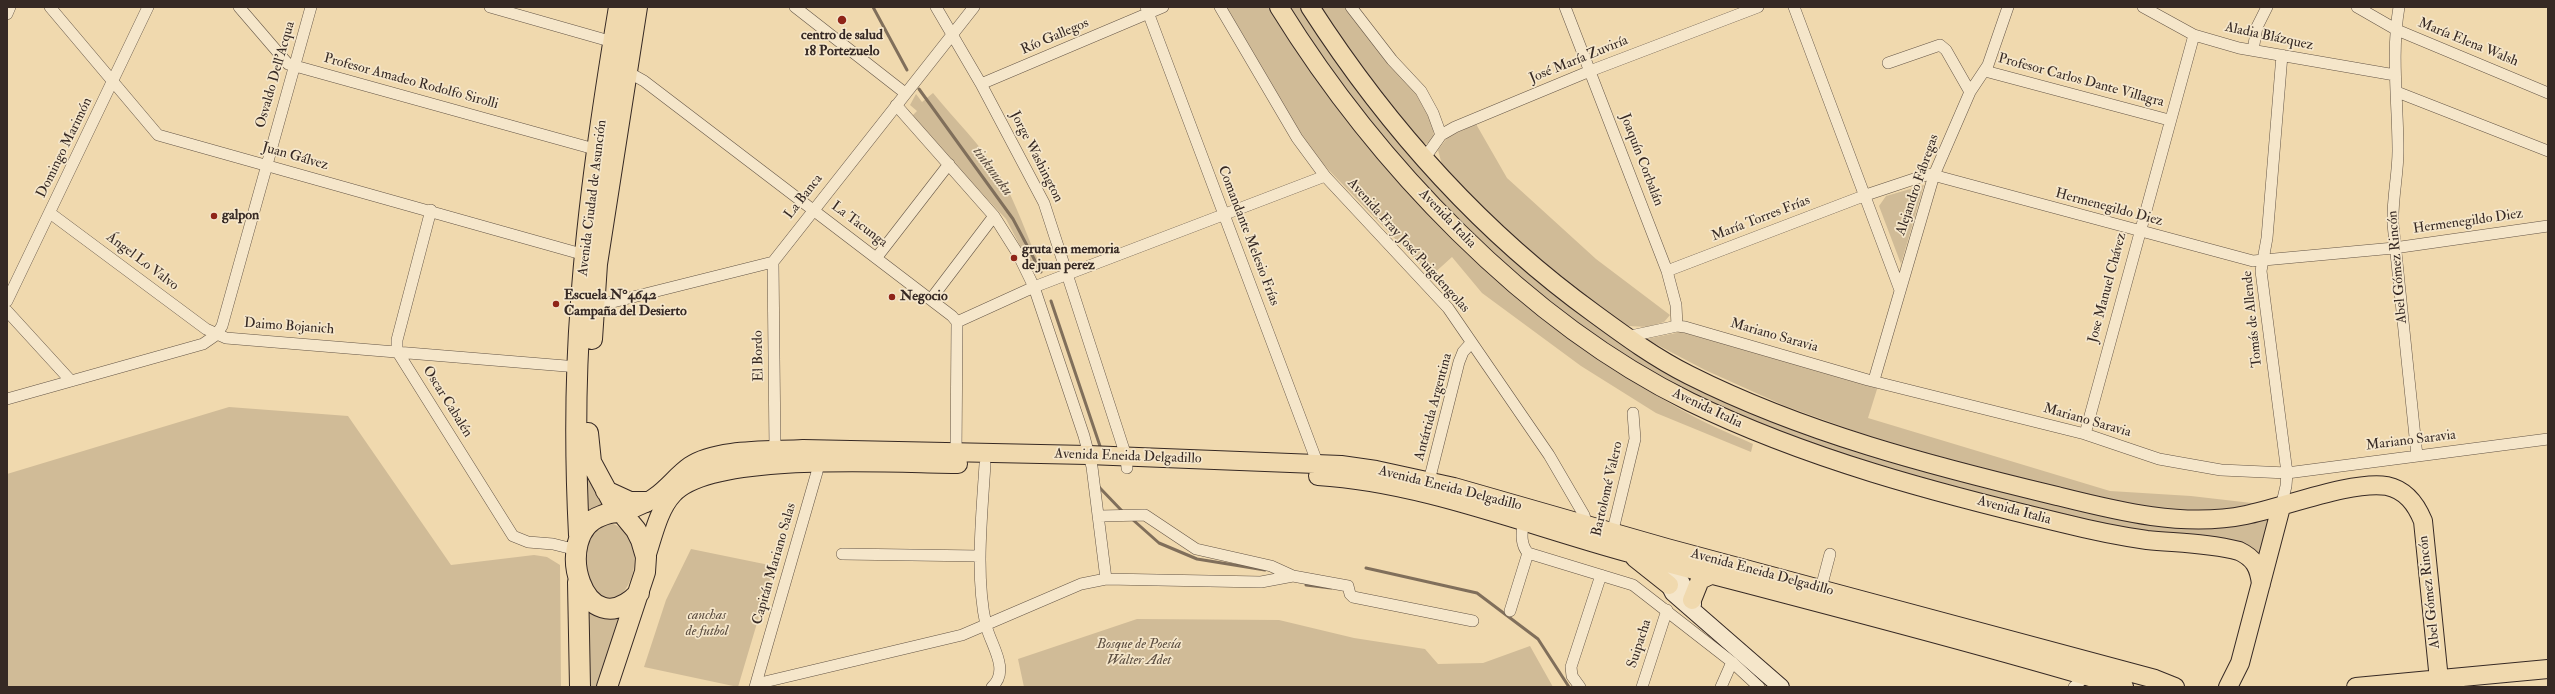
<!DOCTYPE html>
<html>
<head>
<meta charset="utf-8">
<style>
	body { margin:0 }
	#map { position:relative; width:2555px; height:694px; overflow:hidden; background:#f0d9ae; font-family:"IM FELL Double Pica",serif }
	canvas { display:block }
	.frame { position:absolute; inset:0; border:8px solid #362924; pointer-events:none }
</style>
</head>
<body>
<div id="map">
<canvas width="2555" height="694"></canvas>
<div class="frame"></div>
</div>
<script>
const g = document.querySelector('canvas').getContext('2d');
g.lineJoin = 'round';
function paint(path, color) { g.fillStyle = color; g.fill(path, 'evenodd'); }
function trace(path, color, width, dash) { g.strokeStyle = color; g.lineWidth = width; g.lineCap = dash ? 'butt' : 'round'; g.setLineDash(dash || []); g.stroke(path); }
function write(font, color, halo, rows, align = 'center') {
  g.font = font + ' "IM FELL Double Pica",serif'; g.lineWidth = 3.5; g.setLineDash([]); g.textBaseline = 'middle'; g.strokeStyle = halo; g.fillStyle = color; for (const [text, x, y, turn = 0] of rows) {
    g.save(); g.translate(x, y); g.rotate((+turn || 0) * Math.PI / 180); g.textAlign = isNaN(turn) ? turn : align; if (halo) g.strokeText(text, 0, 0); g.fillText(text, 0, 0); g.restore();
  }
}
const green = new Path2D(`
	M 1225,7 L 1268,7 C 1301,56 1332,107 1371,151 C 1460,254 1560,341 1678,408 C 1702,422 1729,433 1753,444 L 1751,452 L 1656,413 L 1581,366 L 1482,293 L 1452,257 L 1431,276 L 1322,163 L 1293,126 Z
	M 1285,7 L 1300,7 L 1501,246 L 1736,403 L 2111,516 L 2272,514 L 2260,563 L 1949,490 L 1724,413 L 1613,352 L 1487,250 L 1370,127 Z
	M 1320,7 L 1348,7 L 1366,34 L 1416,94 L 1433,124 L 1434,139 L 1426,144 L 1419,141 L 1334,31 Z
	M 933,93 C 954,119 982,146 999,174 C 1017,203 1027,238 1042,269 L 1034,272 L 1006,219 L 911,117 L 917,111 L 910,105 L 916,94 L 922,102 Z
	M 1476,124 L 1507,178 L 1596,259 L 1670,315 L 1664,322 L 1647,327 L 1629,326 L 1606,314 L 1530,251 L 1465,190 L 1442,165 L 1438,150 L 1448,137 Z
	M 1924,185 L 1901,264 L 1879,206 L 1886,196 Z
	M 1681,332 L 1878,386 L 1868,418 L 2110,491 L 2191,496 L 2269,505 L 2224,513 L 2144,507 L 2003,476 L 1880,440 L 1785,406 L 1705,370 L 1646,339 Z
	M 229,407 L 348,416 L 451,565 L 534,555 L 547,557 L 560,565 L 561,687 L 7,687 L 7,474 Z
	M 586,430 L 612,503 L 585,520 L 583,453 Z
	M 611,523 C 643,534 640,580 617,599 C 609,599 600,599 594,593 C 586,586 586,575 586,566 C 585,546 588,527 611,523 Z
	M 691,549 L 774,566 L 738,687 L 644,667 L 666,600 Z
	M 584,600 L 627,611 L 601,687 L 589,687 Z
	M 1137,619 L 1279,620 L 1354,638 L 1425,649 L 1438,664 L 1483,663 L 1530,646 L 1553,687 L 1024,687 L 1018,659 Z`);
const stream = new Path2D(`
	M 873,7 L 907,70
	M 919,89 L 1013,219 L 1041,272
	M 1051,301 L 1101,449
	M 1099,487 L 1123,512
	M 1132,519 L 1159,543 L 1197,559 L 1265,570
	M 1366,568 L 1477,593 L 1538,639 L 1569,687
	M 1306,585 L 1331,588`);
const street = new Path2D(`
	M 50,7 L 158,135 L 585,255
	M 239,7 L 288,64 L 598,150
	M 490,7 L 613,42
	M 795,7 L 905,93
	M 936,7 L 981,84 L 1044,203 L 1126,456 L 1127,468
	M 1146,7 L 1320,470
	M 1220,7 L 1297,138 L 1325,176 L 1448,308 L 1549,455 L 1584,515 L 1587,525
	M 1351,7 L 1392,60 L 1421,91 L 1433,113 L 1441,135
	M 1565,7 L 1667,271 L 1676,305 L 1677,326
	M 1794,7 L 1900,290
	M 2143,7 L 2194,35 L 2239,48 L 2395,75
	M 2357,7 L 2397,30 L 2548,93
	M 2399,7 C 2391,54 2398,103 2398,151 C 2398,175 2392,199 2393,224 L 2417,456
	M 7,14 L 10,7
	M 2253,50 L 2257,27 L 2267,7
	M 1888,63 L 1940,45 L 1946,50 L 1970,92
	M 626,71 L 644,81 L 952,316 L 957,322 L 956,458
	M 1985,71 L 2169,120
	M 981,84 L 1163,7
	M 2397,92 L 2548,151
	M 896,105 L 994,216 L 1018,254 L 1034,287 L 1084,436 L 1092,467 L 1106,579
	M 1424,159 L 1441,135 L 1455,127 L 1590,71 L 1758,7
	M 431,210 L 397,340 L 397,351 L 513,536 L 528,542 L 553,544 L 577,550
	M 50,213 L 206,329 L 226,338 L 578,367
	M 877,257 L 949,164
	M 773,262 L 775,450
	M 1667,271 L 1866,195 L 1929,174 L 2253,261 L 2394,248 L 2548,226
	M 931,299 L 994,216
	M 7,301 L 148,7
	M 595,303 L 613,302 L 773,262 L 974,7
	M 7,311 L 71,381
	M 957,322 L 1034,287 L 1325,176
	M 1626,337 L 1677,326 L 1685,327 L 1868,380 L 2085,434 L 2159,459 L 2221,470 L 2287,473 L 2548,439
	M 1874,380 L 1934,175 L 1970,92 L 1988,65 L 2008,7
	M 7,399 L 203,344 L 216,335 L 222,326 L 311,7
	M 2085,434 L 2194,35
	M 985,464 C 982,514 975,576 986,625 C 990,644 1011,670 992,687
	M 1429,481 L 1459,362 L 1463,352 L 1471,343
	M 2281,507 L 2286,486 L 2287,473 L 2261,271 L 2267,238 L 2282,55
	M 1099,516 L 1145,515 L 1196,549 L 1271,566 L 1293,576
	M 1611,538 L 1635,439 L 1633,413
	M 1528,553 L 1633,585 L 1732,662 L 1759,687
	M 842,554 L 980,556
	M 1821,588 L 1830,554
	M 1510,611 L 1528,553 C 1520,544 1522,533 1523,522
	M 756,684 L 962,635 L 1081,584 L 1106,579 L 1261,582 L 1293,576 L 1348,586 L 1350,594 L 1353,597 L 1473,621
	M 755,687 L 817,472 L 819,456
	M 1580,687 L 1572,676 L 1571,667 L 1601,575
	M 1642,687 L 1667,610
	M 1721,687 L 1732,662
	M 2074,687 L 2086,676`);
const secondary = new Path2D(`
	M 1678,553 L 1678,576 L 1693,604
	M 1667,573 L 1669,585 L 1673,593 L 1781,687`);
const primary = new Path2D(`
	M 1279,7 C 1375,162 1525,321 1690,402 C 1807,459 1936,493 2062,523 C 2090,530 2118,536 2147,540 C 2177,543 2209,543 2239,551 C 2254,558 2259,567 2261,584
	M 1310,7 C 1386,125 1480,231 1595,314 C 1625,336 1655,358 1689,375 C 1804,433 1932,466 2057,496 C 2117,511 2184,528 2246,515 C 2282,508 2353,480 2387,486 C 2406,490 2416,504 2423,521 L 2439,680
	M 1318,476 C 1420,482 1527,525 1626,552 C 1792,596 1959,638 2124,687
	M 634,508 C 641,505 649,502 655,497 C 668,488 677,475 690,466 C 716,448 771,451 803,449 L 1088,455 L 1341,465 L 1376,470 L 1454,487 L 1667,548 L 2155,679 L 2175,687
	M 646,557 C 653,537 658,510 673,494 C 712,451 898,464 958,464
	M 1635,558 L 1669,585
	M 1692,600 L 1700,580 L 1713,574
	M 2228,687 L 2240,663 L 2281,507
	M 2356,687 L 2548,669`);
const highway = new Path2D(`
	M 592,339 L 597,264 L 637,7
	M 588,433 L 591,462 L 618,512
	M 606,491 L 630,502 L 646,502
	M 579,535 C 575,457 575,379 581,302 C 588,203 603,104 619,7
	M 578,582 L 580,687
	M 607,687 L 645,572 L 646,557 L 641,540 L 636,530 L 622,513 C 615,511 608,513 601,516 C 550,534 584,650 639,593`);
const markers = [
	[842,20,5,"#8f2418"],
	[214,216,4,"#8f2418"],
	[1014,258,4,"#8f2418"],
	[892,297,4,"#8f2418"],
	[556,304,4,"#8f2418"]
];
const poiNames = [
	["centro de salud",842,36,"center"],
	["18 Portezuelo",842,52,"center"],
	["galpon",222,216],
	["gruta en memoria",1022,250],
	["de juan perez",1022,266],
	["Escuela N°4642",564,296],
	["Campaña del Desierto",564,312],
	["Negocio",900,297]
];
const streetNames = [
	["Río Gallegos",1055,37,-23],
	["Aladia Blázquez",2269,37,12],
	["María Elena Walsh",2468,43,22],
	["José María Zuviría",1579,60,-22],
	["Osvaldo Dell'Acqua",276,75,-74],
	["Profesor Carlos Dante Villagra",2081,81,15],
	["Profesor Amadeo Rodolfo Sirolli",411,82,15],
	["Domingo Marimón",65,148,-64],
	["Juan Gálvez",295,157,16],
	["Jorge Washington",1036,157,63],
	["Joaquín Corbalán",1641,160,69],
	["Alejandro Fábregas",1918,185,-71],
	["La Banca",804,197,-52],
	["Avenida Ciudad de Asunción",593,198,-83],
	["Hermenegildo Diez",2109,208,15],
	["Avenida Italia",1447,219,46],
	["María Torres Frías",1761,219,-21],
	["Hermenegildo Diez",2468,222,-8],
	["La Tacunga",859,225,37],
	["Comandante Melesio Frías",1248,236,69],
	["Avenida Fray José Puigdengolas",1408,246,48],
	["Ángel Lo Valvo",142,262,37],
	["Abel Gómez Rincón",2398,267,-95],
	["Jose Manuel Chávez",2108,288,-75],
	["Tomás de Allende",2253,319,-96],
	["Daimo Bojanich",289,327,4],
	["Mariano Saravia",1774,336,16],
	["El Bordo",759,356,-91],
	["Oscar Cabalén",447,402,58],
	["Antártida Argentina",1434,407,-75],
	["Avenida Italia",1707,409,25],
	["Mariano Saravia",2087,421,16],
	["Mariano Saravia",2411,441,-7],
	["Avenida Eneida Delgadillo",1128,457,2],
	["Avenida Eneida Delgadillo",1450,489,14],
	["Bartolomé Valero",1608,489,-77],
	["Avenida Italia",2014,511,15],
	["Capitán Mariano Salas",775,564,-74],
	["Avenida Eneida Delgadillo",1762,573,15],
	["Abel Gómez Rincón",2430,592,-96],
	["Suipacha",1640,644,-72]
];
const parkNames = [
	["canchas",707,616],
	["de futbol",707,632],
	["Bosque de Poesía",1139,645],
	["Walter Adet",1139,661]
];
const waterNames = [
	["tinkunaku",992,172,54]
];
paint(green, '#d0bb97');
trace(stream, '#806f5b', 3);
trace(street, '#645546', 12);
trace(secondary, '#362924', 18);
trace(primary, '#362924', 20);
trace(highway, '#362924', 22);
trace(street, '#f5e6ca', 11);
trace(secondary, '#f5e6ca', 16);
trace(primary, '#f0d9ae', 18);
trace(highway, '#f0d9ae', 20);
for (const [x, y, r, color] of markers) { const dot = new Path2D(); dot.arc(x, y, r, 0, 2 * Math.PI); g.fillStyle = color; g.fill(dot); trace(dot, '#f5e6ca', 1.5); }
write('bold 14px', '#362924', '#f5e6ca', poiNames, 'left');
write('14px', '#362924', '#f5e6ca', streetNames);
write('italic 14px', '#5c4e41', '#f5e6ca', parkNames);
write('italic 15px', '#5b4c3f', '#f5e6ca', waterNames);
</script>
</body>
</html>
